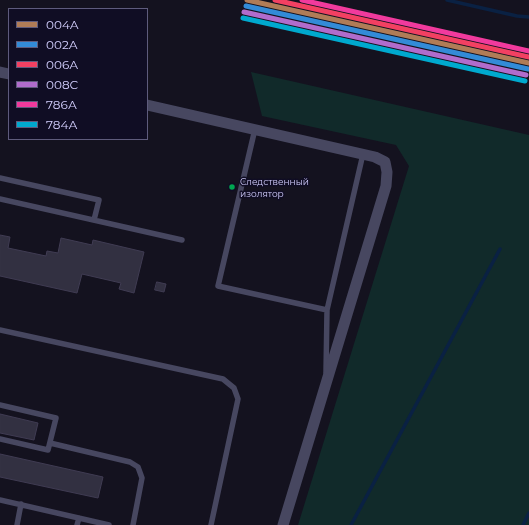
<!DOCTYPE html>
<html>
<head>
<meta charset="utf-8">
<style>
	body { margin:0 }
	#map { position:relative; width:529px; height:525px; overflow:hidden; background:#14121f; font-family:Montserrat,sans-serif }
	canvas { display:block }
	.legend { position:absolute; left:8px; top:8px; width:140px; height:132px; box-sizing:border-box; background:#100d24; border:1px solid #5e5b7c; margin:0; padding:5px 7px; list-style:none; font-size:12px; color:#d4d0ff }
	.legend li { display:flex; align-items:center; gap:8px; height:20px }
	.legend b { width:20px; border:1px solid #5e5b7c }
</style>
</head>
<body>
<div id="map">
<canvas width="529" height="525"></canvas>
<ul class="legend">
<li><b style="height:5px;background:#b07c57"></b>004А</li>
<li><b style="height:5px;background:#338bd7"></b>002А</li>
<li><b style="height:5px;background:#f24062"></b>006А</li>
<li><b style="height:5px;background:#b06ccc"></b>008С</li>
<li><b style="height:5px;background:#f13a9d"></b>786А</li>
<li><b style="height:5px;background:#00a9ce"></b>784А</li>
</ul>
</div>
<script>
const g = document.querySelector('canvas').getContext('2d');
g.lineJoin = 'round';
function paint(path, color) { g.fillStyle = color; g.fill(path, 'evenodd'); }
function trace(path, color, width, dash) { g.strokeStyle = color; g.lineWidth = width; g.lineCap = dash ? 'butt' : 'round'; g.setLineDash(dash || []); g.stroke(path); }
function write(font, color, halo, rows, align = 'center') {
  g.font = font + ' Montserrat,sans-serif'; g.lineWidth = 3; g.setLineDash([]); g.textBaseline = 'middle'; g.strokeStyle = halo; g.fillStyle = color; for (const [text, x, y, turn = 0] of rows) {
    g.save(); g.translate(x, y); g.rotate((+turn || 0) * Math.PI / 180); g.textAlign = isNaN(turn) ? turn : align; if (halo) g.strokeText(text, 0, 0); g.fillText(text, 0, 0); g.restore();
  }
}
const green = new Path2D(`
	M 251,72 L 529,135 L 529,525 L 298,525 L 409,166 L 396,145 L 262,116 Z`);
const stream = new Path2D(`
	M 447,0 L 517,16 L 529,17
	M 351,525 L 500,249
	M 523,525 L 529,513`);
const building = new Path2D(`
	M 0,235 L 10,237 L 8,248 L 46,256 L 47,251 L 58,253 L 61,238 L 92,245 L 93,240 L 144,252 L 134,293 L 119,289 L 121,283 L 82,274 L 77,293 L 0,276 Z
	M 157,282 L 166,284 L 164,292 L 155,290 Z
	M 0,414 L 38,423 L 34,440 L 0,433 Z
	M 0,454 L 103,477 L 98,498 L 0,477 Z`);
const service = new Path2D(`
	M 255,129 L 218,286 L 327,310
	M 0,178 L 99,200 L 94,220
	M 0,199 L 182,240
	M 0,330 L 223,379 L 234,388 L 238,399 L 211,525
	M 326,372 L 327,310 L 363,154
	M 0,405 L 56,418 L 48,450 L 0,439
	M 50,443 L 130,462 L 138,467 L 142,478 L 133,525
	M 0,500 L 109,525
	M 17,525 L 21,504
	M 77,525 L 79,518`);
const minor = new Path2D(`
	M 0,72 L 9,74
	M 147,105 L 375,157 L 385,162 L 387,172 L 386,186 L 283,525`);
const rail1 = new Path2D(`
	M 247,0 L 529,63`);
const rail2 = new Path2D(`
	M 246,6 L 528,69`);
const rail3 = new Path2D(`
	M 275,0 L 529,57`);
const rail4 = new Path2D(`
	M 244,12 L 526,75`);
const rail5 = new Path2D(`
	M 302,0 L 529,51`);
const rail6 = new Path2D(`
	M 243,18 L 525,81`);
const markers = [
	[232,187,3.5,"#00a651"]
];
const busNames = [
	["Следственный",240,182],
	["изолятор",240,194]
];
paint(green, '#112a2a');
trace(stream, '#0a2143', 3.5);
paint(building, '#323041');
trace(building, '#403c53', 1);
trace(service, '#474760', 5.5);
trace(minor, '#474760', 11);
trace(rail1, '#b07c57', 5);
trace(rail2, '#338bd7', 5);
trace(rail3, '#f24062', 5);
trace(rail4, '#b06ccc', 5);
trace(rail5, '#f13a9d', 5);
trace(rail6, '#00a9ce', 5);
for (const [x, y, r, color] of markers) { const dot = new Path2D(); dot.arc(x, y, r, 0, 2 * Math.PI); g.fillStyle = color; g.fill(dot); trace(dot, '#100d24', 1.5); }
write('9px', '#d4d0ff', '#100d24', busNames, 'left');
</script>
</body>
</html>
